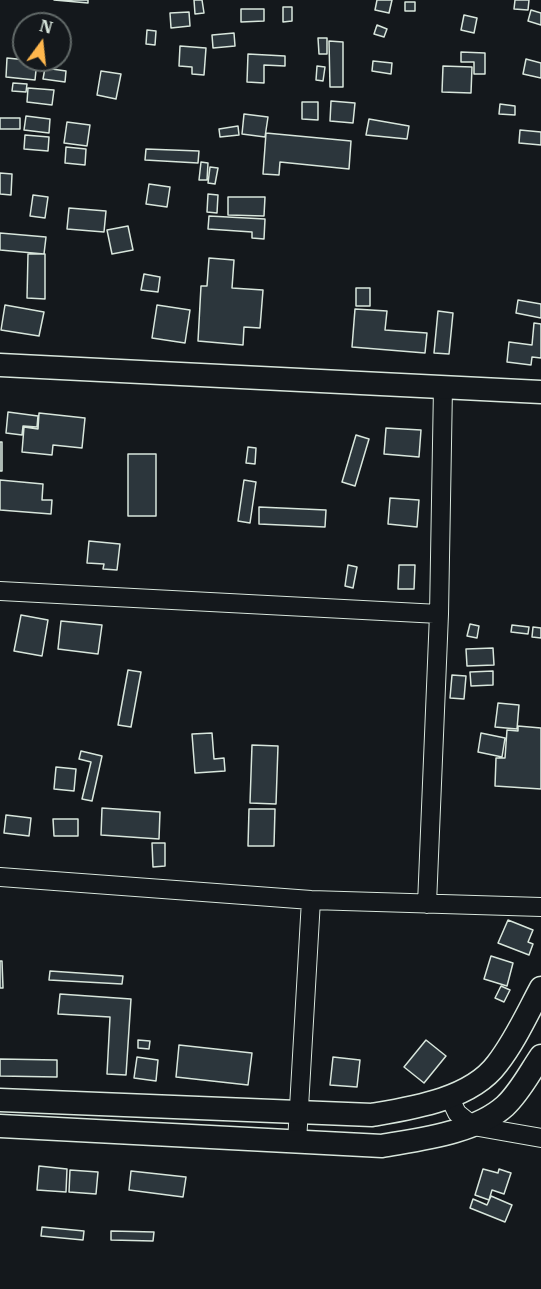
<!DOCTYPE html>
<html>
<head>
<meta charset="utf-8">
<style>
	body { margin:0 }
	#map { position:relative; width:541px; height:1289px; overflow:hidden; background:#14181c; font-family:"IBM Plex Serif",serif }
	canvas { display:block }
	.north { position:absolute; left:12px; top:12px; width:60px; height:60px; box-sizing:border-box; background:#14181c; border:2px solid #626a69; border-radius:50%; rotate:15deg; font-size:16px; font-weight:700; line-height:24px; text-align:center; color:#d8e6dc }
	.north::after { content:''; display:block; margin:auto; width:21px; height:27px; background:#ffb74d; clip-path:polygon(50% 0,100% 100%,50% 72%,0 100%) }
</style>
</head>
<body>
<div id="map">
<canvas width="541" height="1289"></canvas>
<div class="north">N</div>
</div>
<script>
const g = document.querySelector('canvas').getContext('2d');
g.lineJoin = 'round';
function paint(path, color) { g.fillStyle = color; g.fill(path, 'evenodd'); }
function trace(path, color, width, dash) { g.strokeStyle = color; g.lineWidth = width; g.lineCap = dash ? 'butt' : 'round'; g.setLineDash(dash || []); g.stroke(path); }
const building = new Path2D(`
	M 54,0 L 88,0 L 88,3 Z
	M 194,0 L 202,0 L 204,13 L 195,14 Z
	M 377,0 L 392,0 L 389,13 L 375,10 Z
	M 515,0 L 529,0 L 528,10 L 514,9 Z
	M 405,2 L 415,2 L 415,11 L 405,11 Z
	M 283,7 L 292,7 L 292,21 L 283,22 Z
	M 241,9 L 264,9 L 264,21 L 241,22 Z
	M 531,10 L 541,13 L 541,25 L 528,21 Z
	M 189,12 L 190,26 L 171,28 L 170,13 Z
	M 464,15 L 477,18 L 474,33 L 461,30 Z
	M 377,25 L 387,29 L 384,37 L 374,34 Z
	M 60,30 L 68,32 L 65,45 L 60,44 Z
	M 147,30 L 156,31 L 155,45 L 146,44 Z
	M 234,33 L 235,46 L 213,48 L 212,35 Z
	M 318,38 L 327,38 L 327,54 L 319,54 Z
	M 329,41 L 343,42 L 343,87 L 330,87 Z
	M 180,46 L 206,48 L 204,75 L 192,74 L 192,67 L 179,66 Z
	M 461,52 L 485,53 L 485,74 L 474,74 L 474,62 L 461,62 Z
	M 248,54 L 285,56 L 285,66 L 264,65 L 264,83 L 247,82 Z
	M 7,58 L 37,61 L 35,80 L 6,77 Z
	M 526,59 L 541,63 L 541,78 L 523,74 Z
	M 373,61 L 392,63 L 391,74 L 372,71 Z
	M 317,66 L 325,67 L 323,81 L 316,80 Z
	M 443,66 L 472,67 L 471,93 L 442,92 Z
	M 45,68 L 66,71 L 65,82 L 43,79 Z
	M 101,71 L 121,74 L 116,99 L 97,95 Z
	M 13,83 L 27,84 L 26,92 L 12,91 Z
	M 28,88 L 54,90 L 52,105 L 27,102 Z
	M 331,101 L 355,103 L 353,123 L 330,121 Z
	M 302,102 L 318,102 L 318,120 L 302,119 Z
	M 500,104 L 515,106 L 515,115 L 499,114 Z
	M 244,114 L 268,117 L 265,137 L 242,134 Z
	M 26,116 L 50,119 L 49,133 L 24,130 Z
	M 0,118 L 20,118 L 20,129 L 0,129 Z
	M 369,119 L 409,126 L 407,139 L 366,135 Z
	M 67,122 L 90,125 L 87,146 L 64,143 Z
	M 238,126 L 239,135 L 220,137 L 219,129 Z
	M 520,130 L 541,132 L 541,145 L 519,143 Z
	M 266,133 L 351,141 L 349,169 L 280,162 L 279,175 L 263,174 Z
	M 25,135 L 49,137 L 48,151 L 24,149 Z
	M 66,147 L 86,149 L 85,165 L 65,163 Z
	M 146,149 L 199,151 L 198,163 L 145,160 Z
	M 201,162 L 208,163 L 207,180 L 199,180 Z
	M 210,167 L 218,168 L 215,184 L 208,183 Z
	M 0,173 L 12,174 L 11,195 L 0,194 Z
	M 149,184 L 170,187 L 167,207 L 146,204 Z
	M 208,194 L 218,195 L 217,213 L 207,212 Z
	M 33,195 L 48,197 L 45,218 L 30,216 Z
	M 228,197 L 265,197 L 264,216 L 228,215 Z
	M 69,208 L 106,211 L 104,232 L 67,229 Z
	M 209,216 L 265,219 L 264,239 L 252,238 L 252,232 L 208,229 Z
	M 128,226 L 133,250 L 112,254 L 107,230 Z
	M 0,233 L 46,237 L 44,254 L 0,250 Z
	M 28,254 L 45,254 L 45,299 L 27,298 Z
	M 209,258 L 234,260 L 232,288 L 263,290 L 260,328 L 244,327 L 243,345 L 198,341 L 201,286 L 207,286 Z
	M 144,274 L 160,277 L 158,292 L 141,290 Z
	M 356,288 L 370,288 L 370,306 L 356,306 Z
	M 518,300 L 541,304 L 541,318 L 516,313 Z
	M 5,305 L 44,312 L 39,336 L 1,330 Z
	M 157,305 L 190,310 L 185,343 L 152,338 Z
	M 355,309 L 387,311 L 385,330 L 427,333 L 425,353 L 352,347 Z
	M 438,311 L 453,313 L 449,354 L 434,353 Z
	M 534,323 L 541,324 L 541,358 L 532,357 L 531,365 L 507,362 L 509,342 L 532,345 Z
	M 8,412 L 38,416 L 37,427 L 23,426 L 22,435 L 6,433 Z
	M 39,413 L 85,418 L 82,448 L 53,445 L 52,455 L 22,452 L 24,427 L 38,429 Z
	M 386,428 L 421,430 L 419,457 L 384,454 Z
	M 356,435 L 369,439 L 355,486 L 342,482 Z
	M 0,442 L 2,442 L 2,471 L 0,471 Z
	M 248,447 L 256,448 L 255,464 L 246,463 Z
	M 128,454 L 156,454 L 156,516 L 128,516 Z
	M 0,480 L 43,484 L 42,500 L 52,500 L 51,514 L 0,510 Z
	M 244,480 L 256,482 L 250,523 L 238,521 Z
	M 390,498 L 419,500 L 417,527 L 388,524 Z
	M 259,507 L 326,510 L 325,527 L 259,524 Z
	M 89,541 L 120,544 L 117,570 L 103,569 L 104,564 L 87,563 Z
	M 348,565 L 357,567 L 353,588 L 345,586 Z
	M 399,565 L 415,565 L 414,589 L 398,589 Z
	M 21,615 L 48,620 L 42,656 L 14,651 Z
	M 61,621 L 102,625 L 98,654 L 58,649 Z
	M 470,624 L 479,626 L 477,638 L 467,636 Z
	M 512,625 L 529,627 L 528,634 L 511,632 Z
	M 533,627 L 541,628 L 541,638 L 532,637 Z
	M 493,648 L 494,665 L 467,666 L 466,649 Z
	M 128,670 L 141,672 L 131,727 L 118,725 Z
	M 493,671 L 493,685 L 471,686 L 470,672 Z
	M 452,675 L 466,676 L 464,699 L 450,698 Z
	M 498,703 L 519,705 L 517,729 L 495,727 Z
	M 518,726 L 541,728 L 541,789 L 495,786 L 496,758 L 505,758 L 507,730 L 518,731 Z
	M 212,733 L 214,759 L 224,758 L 225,771 L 195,773 L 192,734 Z
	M 481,733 L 505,738 L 502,757 L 478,752 Z
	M 252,745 L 278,746 L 276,804 L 250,803 Z
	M 81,751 L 102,756 L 92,801 L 82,799 L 91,762 L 79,759 Z
	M 56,767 L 76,769 L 74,791 L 54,789 Z
	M 102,808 L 160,812 L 159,839 L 101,835 Z
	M 249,809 L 275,809 L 274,846 L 248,846 Z
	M 6,815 L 31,818 L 29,836 L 4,833 Z
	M 53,819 L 78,819 L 78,836 L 54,836 Z
	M 152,843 L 165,843 L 165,866 L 153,867 Z
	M 508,920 L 533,930 L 528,942 L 533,944 L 529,955 L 498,943 Z
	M 491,956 L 513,963 L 507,986 L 484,979 Z
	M 0,961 L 2,961 L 3,988 L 0,988 Z
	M 50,971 L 123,976 L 122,984 L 49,980 Z
	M 501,986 L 510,990 L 504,1002 L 495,998 Z
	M 60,994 L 131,999 L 126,1075 L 107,1074 L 110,1017 L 58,1014 Z
	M 138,1040 L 150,1041 L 149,1049 L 138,1048 Z
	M 426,1040 L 446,1056 L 424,1083 L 404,1067 Z
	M 179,1045 L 252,1053 L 248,1085 L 176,1077 Z
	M 137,1057 L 158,1060 L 156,1081 L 134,1078 Z
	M 333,1057 L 360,1060 L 357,1087 L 330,1085 Z
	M 0,1059 L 57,1060 L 57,1077 L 0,1076 Z
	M 39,1166 L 67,1169 L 66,1192 L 37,1190 Z
	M 483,1169 L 498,1173 L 499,1169 L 511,1173 L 504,1194 L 492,1190 L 489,1200 L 475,1195 Z
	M 70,1170 L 98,1172 L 96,1194 L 69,1192 Z
	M 131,1171 L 186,1177 L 183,1197 L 129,1190 Z
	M 491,1196 L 512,1205 L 505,1222 L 470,1208 L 473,1199 L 487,1205 Z
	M 42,1227 L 84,1231 L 83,1240 L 41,1236 Z
	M 111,1231 L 154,1232 L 153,1241 L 111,1240 Z`);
const minor = new Path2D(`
	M 0,591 L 439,614
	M 0,877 L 311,900 L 541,907
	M 427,904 L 439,614 L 443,387
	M 449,1096 L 457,1113 L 473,1126 L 541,1138
	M 297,1142 L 311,900`);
const major = new Path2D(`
	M 0,365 L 541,392
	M 0,1100 L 372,1115 C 413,1108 471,1099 497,1064 C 515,1041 527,1014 541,988
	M 0,1126 L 382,1146 C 421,1139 475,1133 505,1106 C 520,1092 530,1072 541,1056`);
paint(building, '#2c363c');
trace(building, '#d8e6dc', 1.5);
trace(minor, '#d8e6dc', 20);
trace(major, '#d8e6dc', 25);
trace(minor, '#14181c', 18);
trace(major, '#14181c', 22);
</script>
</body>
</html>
